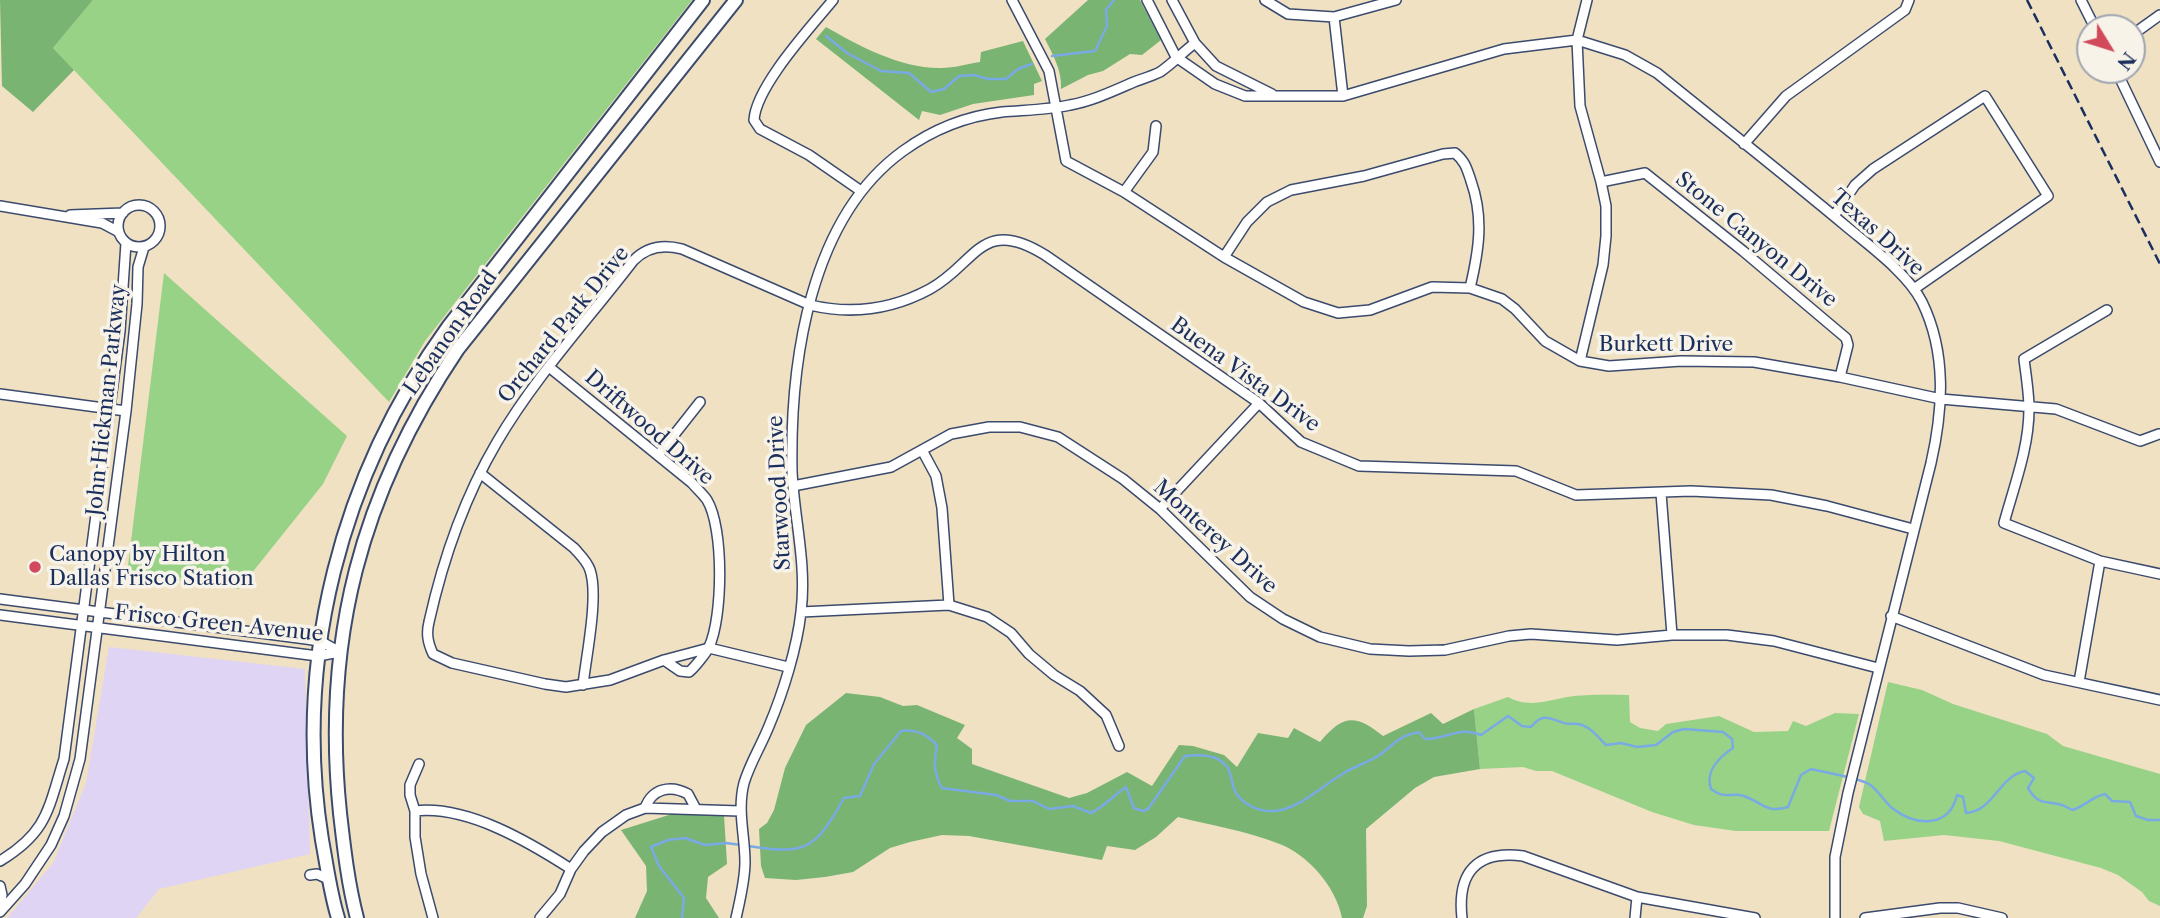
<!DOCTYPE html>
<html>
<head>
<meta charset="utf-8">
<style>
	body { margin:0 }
	#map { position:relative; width:2160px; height:918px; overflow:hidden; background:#efe1c2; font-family:"Libre Caslon Text",serif }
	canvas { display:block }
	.north { position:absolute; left:2076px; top:14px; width:70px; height:70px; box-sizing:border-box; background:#f7f3e8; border:2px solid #9fa5b1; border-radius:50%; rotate:128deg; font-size:19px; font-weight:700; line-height:28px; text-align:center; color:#1b2f5e }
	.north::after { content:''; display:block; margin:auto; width:24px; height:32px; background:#d1495b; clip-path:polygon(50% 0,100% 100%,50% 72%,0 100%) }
</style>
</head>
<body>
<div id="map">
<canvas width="2160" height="918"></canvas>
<div class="north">N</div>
</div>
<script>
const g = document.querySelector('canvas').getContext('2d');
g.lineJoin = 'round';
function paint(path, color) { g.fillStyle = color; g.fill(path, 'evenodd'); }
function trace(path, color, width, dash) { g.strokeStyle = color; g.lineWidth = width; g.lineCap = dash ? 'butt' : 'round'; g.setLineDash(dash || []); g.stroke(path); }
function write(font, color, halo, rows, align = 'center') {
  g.font = font + ' "Libre Caslon Text",serif'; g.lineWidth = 7; g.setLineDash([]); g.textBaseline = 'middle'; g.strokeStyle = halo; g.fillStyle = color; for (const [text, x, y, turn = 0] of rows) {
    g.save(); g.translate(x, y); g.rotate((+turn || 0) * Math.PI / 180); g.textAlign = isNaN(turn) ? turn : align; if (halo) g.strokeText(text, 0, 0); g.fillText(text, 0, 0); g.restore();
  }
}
const built = new Path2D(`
	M 109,647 L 305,669 L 310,854 L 159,889 L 136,918 L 7,918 L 53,863 L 86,783 Z`);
const green = new Path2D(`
	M 93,0 L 692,0 L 425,341 L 389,402 L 53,48 Z
	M 164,273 L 347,436 L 323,484 L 239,589 L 127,574 Z
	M 1888,682 L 1922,690 L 1953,704 L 2047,734 L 2063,746 L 2160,774 L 2160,906 L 2149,901 L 2142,892 L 2118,875 L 2101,868 L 1999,841 L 1944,835 L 1884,841 L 1880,821 L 1863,814 L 1859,807 Z
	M 1629,695 L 1630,722 L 1640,728 L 1658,731 L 1666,724 L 1719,716 L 1754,732 L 1788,731 L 1793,721 L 1806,726 L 1835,713 L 1859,714 L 1829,831 L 1736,831 L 1694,825 L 1652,812 L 1552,771 L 1536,771 L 1523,767 L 1480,769 L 1474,709 L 1508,697 C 1528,708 1546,701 1567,697 C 1588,694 1609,695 1629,695 Z`);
const forest = new Path2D(`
	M 0,0 L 93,0 L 53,48 L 74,70 L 33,112 L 2,86 Z
	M 1088,0 L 1140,0 L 1161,40 L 1142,55 L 1130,54 L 1103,71 L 1088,75 L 1061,89 C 1062,70 1053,55 1045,39 Z
	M 826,27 C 859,46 902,69 941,68 C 954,68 967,64 980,62 L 981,52 L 1023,41 L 1042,81 L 1034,84 L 1034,95 L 973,104 L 940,115 L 922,111 L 919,120 L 816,39 Z
	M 846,693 L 880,697 L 903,706 L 917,705 L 965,725 L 957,738 L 972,749 L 972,764 L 1069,798 L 1087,793 L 1127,772 L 1152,786 L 1179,745 L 1193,746 L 1224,755 L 1237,767 L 1258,733 L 1288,738 L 1294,728 L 1320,742 C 1343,714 1356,714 1383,736 L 1431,713 L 1443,724 L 1474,709 L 1480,769 L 1434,777 L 1415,788 L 1366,829 L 1367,906 L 1363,918 L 1342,918 C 1336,887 1308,854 1277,843 C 1246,831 1210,825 1178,817 L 1156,837 L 1135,850 L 1107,846 L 1102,860 L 969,836 L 942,835 L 910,842 L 890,848 L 853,872 L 825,877 L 796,880 L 765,878 L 761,866 L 759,829 L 767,823 L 774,810 L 785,768 L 806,725 Z
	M 672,814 L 724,815 L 727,864 L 708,877 L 706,898 L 719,918 L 635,918 L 647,891 L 646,866 L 621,830 Z`);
const stream = new Path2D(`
	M 826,36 L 847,53 L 881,71 L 909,73 L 931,92 L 944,89 L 959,76 L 974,75 L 988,79 L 1006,79 L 1018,69 L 1032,64
	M 1052,56 L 1095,51 L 1107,26 L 1106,10 L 1114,0
	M 748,846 C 806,855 815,850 844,798 L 860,796 L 874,764 L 901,731 C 917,729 926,734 937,745 C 934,762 933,772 942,788 L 996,795 L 1010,801 L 1033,801 L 1049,809 L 1073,806 L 1091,813 C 1104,807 1113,796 1126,787 L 1134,808 L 1143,811 L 1148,809 L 1185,756 C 1202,754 1224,754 1230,773 C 1232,778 1232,784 1234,789 C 1240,804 1259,812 1274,811 C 1300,809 1323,785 1344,773 C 1355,766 1367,763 1378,756 C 1396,744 1395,737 1419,732 L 1425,739 C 1449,739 1456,726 1481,735 L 1508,716 L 1522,726 L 1531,727 C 1542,714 1547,717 1561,722 C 1567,725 1573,723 1578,724 C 1590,726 1598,737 1606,745 L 1621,743 L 1637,747 L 1656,745 L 1673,732 L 1684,729 L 1723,732 L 1732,739 L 1733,748 C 1718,758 1705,771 1711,789 C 1725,800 1731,792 1744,796 C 1762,802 1766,814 1788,807 L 1801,775 L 1811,769 C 1824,772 1859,778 1869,784 C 1878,790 1884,801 1892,808 C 1915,826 1949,829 1957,795 L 1963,797 L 1966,813 C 1994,811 1999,776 2025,771 L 2034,778 L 2028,788 C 2039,807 2047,800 2062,805 C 2066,806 2069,809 2073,810 C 2086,805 2092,797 2105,794 L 2112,801 L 2130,802 L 2136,816 L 2148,820 L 2160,820
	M 682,918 L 684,898 L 659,866 L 651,847 L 668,840 L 685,838 L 705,845 L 726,843 L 741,845`);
const minor = new Path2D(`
	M 833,0 C 811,27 756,86 754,120 L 760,129 L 809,155 L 861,191
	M 1012,0 L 1049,71 L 1066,161 L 1124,192 L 1224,257 L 1304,302 L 1338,313 L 1370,310 L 1432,287 L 1470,288 L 1502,299 L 1515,309 L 1545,341 L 1580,361 L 1609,366 L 1681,361 L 1754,362 L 1840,377 L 1941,399 L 2056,409 L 2140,441 L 2159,434
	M 1147,0 L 1176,57 L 1215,84 L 1245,96 L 1343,96 L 1504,49 L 1577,40 L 1625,55 L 1657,73 C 1720,124 1785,175 1847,227 C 1871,247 1908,274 1922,302 C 1947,353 1943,410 1931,463 L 1848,793 L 1835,857 L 1835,918
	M 1172,0 L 1195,43 L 1216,66 L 1272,94
	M 1265,0 L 1288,14 L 1334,17 L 1396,0
	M 2081,0 L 2095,28
	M 1334,17 L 1343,96
	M 2132,35 L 2160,15
	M 2116,70 L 2160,162
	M 1744,144 L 1786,96 L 1905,10 L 1909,0
	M 1601,182 L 1645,173 L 1743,251 L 1846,338 L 1848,345 L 1840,377
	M 1124,192 L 1153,152 L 1156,126
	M118 226a21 21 0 1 1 42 0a21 21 0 1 1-42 0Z
	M 0,206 L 102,223 L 119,232
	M 70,215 L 123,213
	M 1834,216 L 1855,185 L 1873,169 L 1985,96 L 2048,196 L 1914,289
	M 1224,257 L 1247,222 L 1267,202 L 1291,190 L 1364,176 L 1443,154 L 1455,153 C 1465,161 1467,169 1471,181 C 1484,218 1479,250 1470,288
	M 2107,310 L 2024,359 C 2026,375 2029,393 2029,409 C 2029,448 2014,486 2004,523 L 2100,561 L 2160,574
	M 1580,361 L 1603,265 L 1606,236 L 1606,206 L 1601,182 L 1580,106 L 1577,40 L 1587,0
	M 549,367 L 692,483 C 697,489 703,494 707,500 C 724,528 723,617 709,647 C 707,652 694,668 689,672 L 680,671 L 664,660
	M 0,394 L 126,411
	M 922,450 L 936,476 L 942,508 L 949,605
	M 659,454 L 700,402
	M 480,473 L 574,548 C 580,555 587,561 590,570 C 599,596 586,657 583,685
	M 793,486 L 891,467 L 951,434 L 989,427 L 1020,427 L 1058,437 L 1123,479 L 1160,509 L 1250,597 L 1283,619 L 1320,637 L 1370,649 L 1409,651 L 1445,650 L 1509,636 L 1531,634 L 1617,640 L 1672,635 L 1727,635 L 1774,641 L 1878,668
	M 1661,493 L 1672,635
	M 1160,509 L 1259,403
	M 0,599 L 306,639 L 320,641 L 340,652
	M 801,612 L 949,605 L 987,617 L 1011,633 L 1029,654 L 1054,675 L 1080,691 L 1106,715 L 1119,746
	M 0,615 L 302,654 L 318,656 L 340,652
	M 1891,616 L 2044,675 L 2160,700
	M 788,667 L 709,648 L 664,660 L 610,680 L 566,687 L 545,684 L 452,663 L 433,654 C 428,643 426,634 429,622 C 443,559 464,498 497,442 C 535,377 587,321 633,261 C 646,247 663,244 682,249 L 810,305 C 852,315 893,309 930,289 C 976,264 981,215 1045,255 L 1259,403 L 1301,442 L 1359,466 L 1516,471 L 1576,495 L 1691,491 L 1771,495 L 1827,506 L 1913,529
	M 2079,682 L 2100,561
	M 419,764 L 410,785 L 410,795 L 415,811 L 415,837 L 421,874 L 433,918
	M 645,808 C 652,789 670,784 688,794 L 696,809
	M 415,811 C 467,805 529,842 571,869
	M 0,861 C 48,832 48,809 64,759 L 120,331 L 126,243
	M 310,875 L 317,874 L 328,879
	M 0,886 L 2,895 L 0,906
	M 0,912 L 25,884 L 51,845 L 64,816 L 80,759 L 126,411 L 137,304 L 138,267 L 144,247
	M 540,918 L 560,894 L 571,869 L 584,851 L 602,832 L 626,815 L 645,808 L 740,811
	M 736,918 C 740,900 745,880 745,862 C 745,836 737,810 744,783 C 750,763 761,746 769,726 C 783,693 797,648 801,612 C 807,564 794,518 792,471 C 790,363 809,219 903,151 C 932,130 967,116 1002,112 C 1025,110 1047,110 1070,105 C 1092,101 1113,91 1134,82 C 1142,79 1152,76 1160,72 C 1172,64 1183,52 1195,43
	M 1462,918 C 1457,873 1476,850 1523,856 L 1637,897 L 1755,918
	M 1635,918 L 1637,897
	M 1865,918 L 1940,908 L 1958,908 L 2002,918`);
const major = new Path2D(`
	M 338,918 C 330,892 327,866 322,840 C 293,659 341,475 448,327 L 703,0
	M 357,918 C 348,884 344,848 340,813 C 322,640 361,493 458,349 L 736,0`);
const rail = new Path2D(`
	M 2027,0 L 2160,264`);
const markers = [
	[35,567,7,"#d1495b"]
];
const streetNames = [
	["Texas Drive",1877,233,42],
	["Stone Canyon Drive",1756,240,39],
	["Orchard Park Drive",564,325,-51],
	["Lebanon Road",451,333,-55],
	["Burkett Drive",1666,345],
	["Buena Vista Drive",1245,375,36],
	["John Hickman Parkway",107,400,-84],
	["Driftwood Drive",649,428,41],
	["Starwood Drive",780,493,-93],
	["Monterey Drive",1215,537,42],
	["Frisco Green Avenue",219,624,6]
];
const poiNames = [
	["Canopy by Hilton",49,555],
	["Dallas Frisco Station",49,579]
];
paint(built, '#e0d4f4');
paint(green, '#98d286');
paint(forest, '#7ab473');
trace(stream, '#7aaae4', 2.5);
trace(minor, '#3b4a6d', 12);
trace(major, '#3b4a6d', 16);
trace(minor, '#fff', 9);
trace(major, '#fff', 12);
trace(rail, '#1b2f5e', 2.5, [10, 5]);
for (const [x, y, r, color] of markers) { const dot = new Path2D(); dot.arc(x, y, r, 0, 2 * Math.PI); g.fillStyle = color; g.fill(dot); trace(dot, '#f7f3e8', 2.5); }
write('21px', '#1b2f5e', '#f7f3e8', streetNames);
write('21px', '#1b2f5e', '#f7f3e8', poiNames, 'left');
</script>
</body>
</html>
